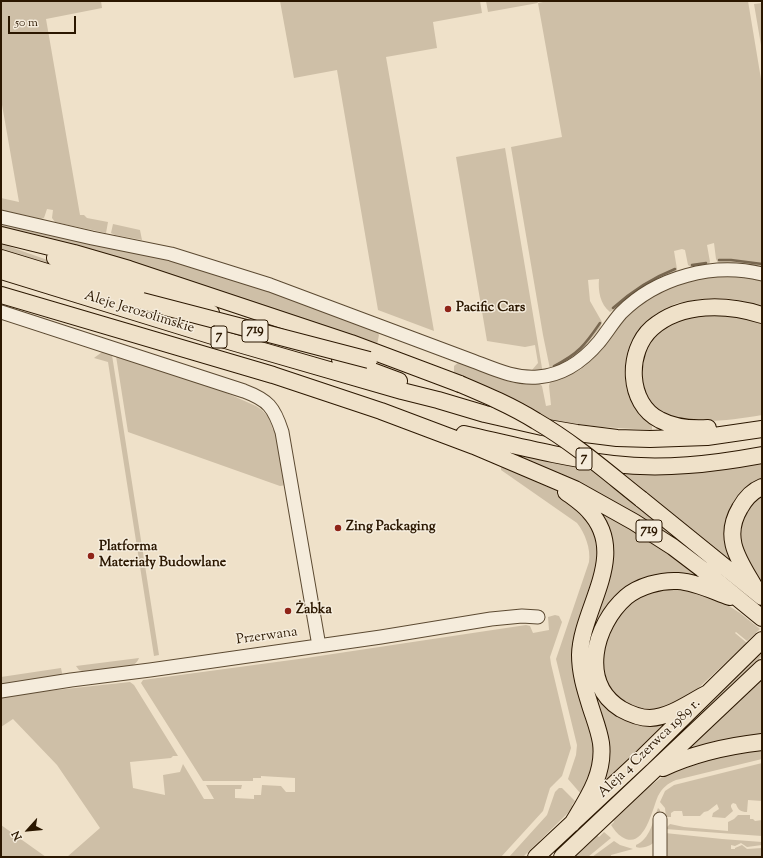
<!DOCTYPE html>
<html>
<head>
<meta charset="utf-8">
<style>
	body { margin:0 }
	#map { position:relative; width:763px; height:858px; overflow:hidden; background:#efe1c9; font-family:"Sorts Mill Goudy",serif }
	canvas { display:block }
	.frame { position:absolute; inset:0; border:2px solid #2b1700; pointer-events:none }
	.north { position:absolute; left:8px; top:810px; width:40px; height:40px; -webkit-text-stroke:3px #f5ecdc; paint-order:stroke; rotate:243deg; font-size:11px; font-weight:700; line-height:16px; text-align:center; color:#2b1700 }
	.north::after { content:''; display:block; margin:auto; width:14px; height:18px; background:#2b1700; clip-path:polygon(50% 0,100% 100%,50% 72%,0 100%) }
	.scale { position:absolute; left:8px; top:16px; width:68px; height:18px; box-sizing:border-box; border:2px solid #2b1700; border-top:0; padding-left:5px; font-size:12px; line-height:14px; white-space:nowrap; color:#2b1700; -webkit-text-stroke:3px #f5ecdc; paint-order:stroke }
</style>
</head>
<body>
<div id="map">
<canvas width="763" height="858"></canvas>
<div class="frame"></div>
<div class="north">N</div>
<div class="scale">50 m</div>
</div>
<script>
const g = document.querySelector('canvas').getContext('2d');
g.lineJoin = 'round';
function paint(path, color) { g.fillStyle = color; g.fill(path, 'evenodd'); }
function trace(path, color, width, dash) { g.strokeStyle = color; g.lineWidth = width; g.lineCap = dash ? 'butt' : 'round'; g.setLineDash(dash || []); g.stroke(path); }
function write(font, color, halo, rows, align = 'center') {
  g.font = font + ' "Sorts Mill Goudy",serif'; g.lineWidth = 3; g.setLineDash([]); g.textBaseline = 'middle'; g.strokeStyle = halo; g.fillStyle = color; for (const [text, x, y, turn = 0] of rows) {
    g.save(); g.translate(x, y); g.rotate((+turn || 0) * Math.PI / 180); g.textAlign = isNaN(turn) ? turn : align; if (halo) g.strokeText(text, 0, 0); g.fillText(text, 0, 0); g.restore();
  }
}
const green = new Path2D(`
	M 1,1 L 101,1 L 102,8 L 46,19 L 80,215 L 84,215 L 87,218 L 108,222 L 106,233 L 55,222 L 52,218 L 53,210 L 47,209 L 44,218 L 41,219 L 1,210 L 1,198 L 19,202 L 1,99 Z
	M 280,1 L 480,1 L 482,13 L 433,22 L 437,48 L 386,57 L 434,331 L 378,310 L 337,70 L 294,78 Z
	M 486,1 L 537,1 L 538,3 L 548,1 L 748,1 L 762,85 L 762,268 L 749,265 L 718,263 L 716,259 L 714,243 L 707,245 L 710,262 L 708,265 L 692,268 L 688,265 L 685,250 L 682,249 L 674,251 L 677,269 L 676,272 C 660,279 645,286 630,296 C 623,300 618,308 610,312 C 600,304 598,291 599,279 L 588,280 L 590,301 L 602,322 L 600,328 L 578,355 L 550,369 L 543,335 L 511,147 L 562,137 L 538,3 L 488,12 Z
	M 762,3 L 762,51 L 754,4 Z
	M 505,148 L 542,368 L 542,370 L 532,372 L 532,370 L 538,363 L 535,345 L 525,347 L 487,341 L 456,157 Z
	M 1,221 L 169,260 L 269,291 L 376,330 L 379,335 L 377,345 L 359,338 L 1,230 Z
	M 113,224 L 140,230 L 142,240 L 115,235 L 111,233 Z
	M 1,244 L 8,246 L 135,291 L 1,252 Z
	M 728,276 L 762,279 L 762,306 C 734,299 719,295 690,301 C 685,302 680,302 675,304 C 645,317 622,347 625,380 C 626,388 628,397 632,404 C 637,412 644,419 652,426 L 652,430 L 601,427 L 553,421 L 527,405 L 501,392 L 458,375 L 454,372 L 454,366 L 460,361 C 486,372 510,388 539,383 L 542,386 L 546,406 L 551,405 L 549,386 L 550,382 C 560,378 572,375 581,369 C 600,357 612,329 629,313 C 648,296 672,284 697,279 C 707,277 718,277 728,276 Z
	M 710,312 L 734,314 L 762,323 L 762,415 C 737,419 712,423 686,420 C 682,419 678,420 674,418 C 649,411 636,380 643,356 C 646,345 655,334 664,327 C 676,318 696,316 710,312 Z
	M 102,352 L 112,355 L 159,655 L 154,656 L 108,362 L 94,358 Z
	M 116,356 L 222,391 L 256,406 L 262,410 L 269,418 L 273,430 L 276,430 L 286,485 L 280,486 L 128,432 Z
	M 508,451 L 594,470 L 762,606 L 762,610 L 507,453 Z
	M 762,464 L 762,479 C 738,486 720,517 725,542 C 726,549 730,556 733,562 L 732,564 L 620,473 L 698,473 Z
	M 501,467 L 521,475 L 555,490 L 567,498 L 592,524 L 600,557 L 580,624 L 595,742 L 595,768 L 581,794 L 568,779 L 576,755 L 577,745 L 556,659 L 589,562 C 591,549 585,533 577,523 L 501,470 Z
	M 762,491 L 762,583 L 747,566 L 737,530 L 752,498 Z
	M 593,508 L 654,541 L 704,577 L 688,577 L 608,607 L 600,697 L 671,719 L 604,787 L 586,669 L 590,628 L 606,579 Z
	M 675,586 L 715,597 L 740,613 L 760,629 L 747,641 L 736,632 L 735,633 L 747,643 L 693,693 L 665,710 L 643,712 L 614,698 L 608,691 L 600,663 L 609,622 L 639,594 Z
	M 555,615 L 559,616 L 562,622 L 550,657 L 551,664 L 571,748 L 562,776 L 550,788 L 543,811 L 501,857 L 67,857 L 100,828 L 57,765 L 13,719 L 1,727 L 1,696 L 130,682 L 134,685 L 178,756 L 173,756 L 171,758 L 130,762 L 133,788 L 165,795 L 163,775 L 180,772 L 183,764 L 204,799 L 214,799 L 206,785 L 242,785 L 241,789 L 235,789 L 235,798 L 254,799 L 254,795 L 261,795 L 262,785 L 281,786 L 286,792 L 295,792 L 295,778 L 261,776 L 261,778 L 253,778 L 253,781 L 203,781 L 141,683 L 143,680 L 306,658 L 526,625 L 530,626 L 533,633 L 549,630 L 548,617 Z
	M 762,650 L 762,656 L 599,812 L 596,808 Z
	M 139,658 C 137,663 134,665 128,667 L 85,672 L 79,670 L 76,666 Z
	M 61,668 L 63,678 L 1,688 L 1,677 Z
	M 762,679 L 762,738 L 690,749 L 691,746 Z
	M 762,747 L 762,759 L 676,780 C 668,783 662,788 658,796 C 652,810 644,851 622,837 C 617,834 614,829 611,825 L 614,822 L 613,819 C 635,799 655,779 682,765 Z
	M 762,763 L 762,801 L 748,800 L 747,812 C 741,812 738,810 736,804 L 733,803 L 731,805 L 731,807 L 733,811 L 725,818 L 712,817 L 713,813 L 719,809 L 717,804 L 708,811 L 704,812 L 700,816 L 683,816 L 682,811 L 674,811 L 671,813 L 671,817 L 666,817 L 665,808 L 660,802 L 665,791 L 674,785 Z
	M 559,788 L 562,788 L 575,801 L 572,805 L 574,807 L 523,857 L 509,857 L 547,815 L 555,792 Z
	M 658,808 L 660,810 C 660,817 657,836 654,842 C 651,846 641,849 636,847 L 636,845 C 650,839 653,821 658,808 Z
	M 738,815 L 750,815 L 750,819 L 753,819 L 755,821 L 762,820 L 762,836 L 665,829 L 670,824 L 684,827 L 728,831 L 728,822 L 734,819 Z
	M 1,825 L 46,857 L 1,857 Z
	M 604,832 L 611,838 L 588,857 L 574,857 L 596,835 L 599,837 Z
	M 665,833 L 722,839 L 762,842 L 762,845 L 747,847 L 741,843 L 735,846 L 731,845 L 731,849 L 735,849 L 735,848 L 742,845 L 747,849 L 762,848 L 762,857 L 667,857 L 667,854 L 665,853 Z
	M 614,841 L 620,845 L 633,849 L 611,855 L 611,857 L 592,857 Z`);
const stream = new Path2D(`
	M 719,260 L 731,260 L 762,264
	M 692,265 L 706,263
	M 613,308 C 632,291 652,278 675,269
	M 554,366 C 578,354 585,345 600,323`);
const minor = new Path2D(`
	M 1,217 L 92,238 L 171,254 L 270,285 L 473,361 C 494,369 515,379 538,377 C 563,375 583,361 599,342 C 607,332 613,322 621,313 C 657,277 713,262 762,274
	M 1,312 L 244,391 C 268,400 274,407 282,432 L 319,646
	M 1,691 L 71,680 L 150,670 L 381,637 L 491,619 L 522,616 L 538,617
	M 660,819 L 660,857`);
const major = new Path2D(`
	M 1,235 L 74,253 L 129,269 L 351,343 L 460,384
	M 1,258 L 142,301
	M 55,258 L 211,313
	M 1,271 L 232,342 L 402,391 L 438,400 L 485,414 L 542,427 L 577,433 L 617,438 L 650,439 L 707,437 L 762,429
	M 1,295 L 273,375 L 381,411 L 474,446 L 575,489 L 634,522 L 673,547 L 702,569 L 762,618
	M 340,359 L 399,381
	M 708,428 C 692,429 675,428 660,420 C 627,404 626,351 652,328 C 682,302 727,304 762,315
	M 464,434 C 513,445 563,458 613,464 C 663,470 713,464 762,455
	M 566,492 C 574,498 583,504 589,511 C 630,555 581,608 580,655 C 580,673 585,689 590,705 C 594,718 599,730 601,743 C 605,774 587,799 572,824
	M 641,499 L 762,597
	M 754,586 C 739,560 722,538 740,508 C 745,499 752,491 762,487
	M 708,693 C 690,702 671,717 650,718 C 640,718 630,714 621,709 C 579,683 594,625 626,597 C 639,586 661,580 678,581 C 695,582 713,591 730,597
	M 663,768 C 695,753 727,746 762,742
	M 536,857 L 641,759 L 762,640
	M 562,857 L 762,668`);
const majorBridge = new Path2D(`
	M 142,301 L 369,360
	M 460,384 C 486,395 512,406 536,421 C 574,443 607,472 641,499`);
const markers = [
	[448,309,4,"#8f2418"],
	[338,528,4,"#8f2418"],
	[91,556,4,"#8f2418"],
	[288,611,4,"#8f2418"]
];
const shields = [
	[255,331,26],
	[219,337,16],
	[584,459,16],
	[649,531,26]
];
const shieldNames = [
	["719",255,331],
	["7",219,337],
	["7",584,459],
	["719",649,531]
];
const poiNames = [
	["Pacific Cars",456,309],
	["Zing Packaging",346,528],
	["Platforma",99,548],
	["Materiały Budowlane",99,564],
	["Żabka",296,611]
];
const streetNames = [
	["Aleje Jerozolimskie",139,313,17],
	["Przerwana",267,637,-8],
	["Aleja 4 Czerwca 1989 r.",650,749,-44]
];
paint(green, '#cebfa7');
trace(stream, '#786750', 2.5);
trace(minor, '#5c4a32', 15);
trace(major, '#2b1700', 18);
trace(minor, '#f5ecdc', 13);
trace(major, '#efe1c9', 16);
trace(majorBridge, '#2b1700', 18, []);
trace(majorBridge, '#efe1c9', 16);
for (const [x, y, r, color] of markers) { const dot = new Path2D(); dot.arc(x, y, r, 0, 2 * Math.PI); g.fillStyle = color; g.fill(dot); trace(dot, '#f5ecdc', 1.5); }
for (const [x, y, w] of shields) { const box = new Path2D(); box.roundRect(x - w / 2, y - 11, w, 22, 3); g.fillStyle = '#f5ecdc'; g.fill(box); trace(box, '#2b1700', 1); }
write('bold 13px', '#2b1700', null, shieldNames);
write('bold 14px', '#2b1700', '#f5ecdc', poiNames, 'left');
write('14px', '#2b1700', '#f5ecdc', streetNames);
</script>
</body>
</html>
